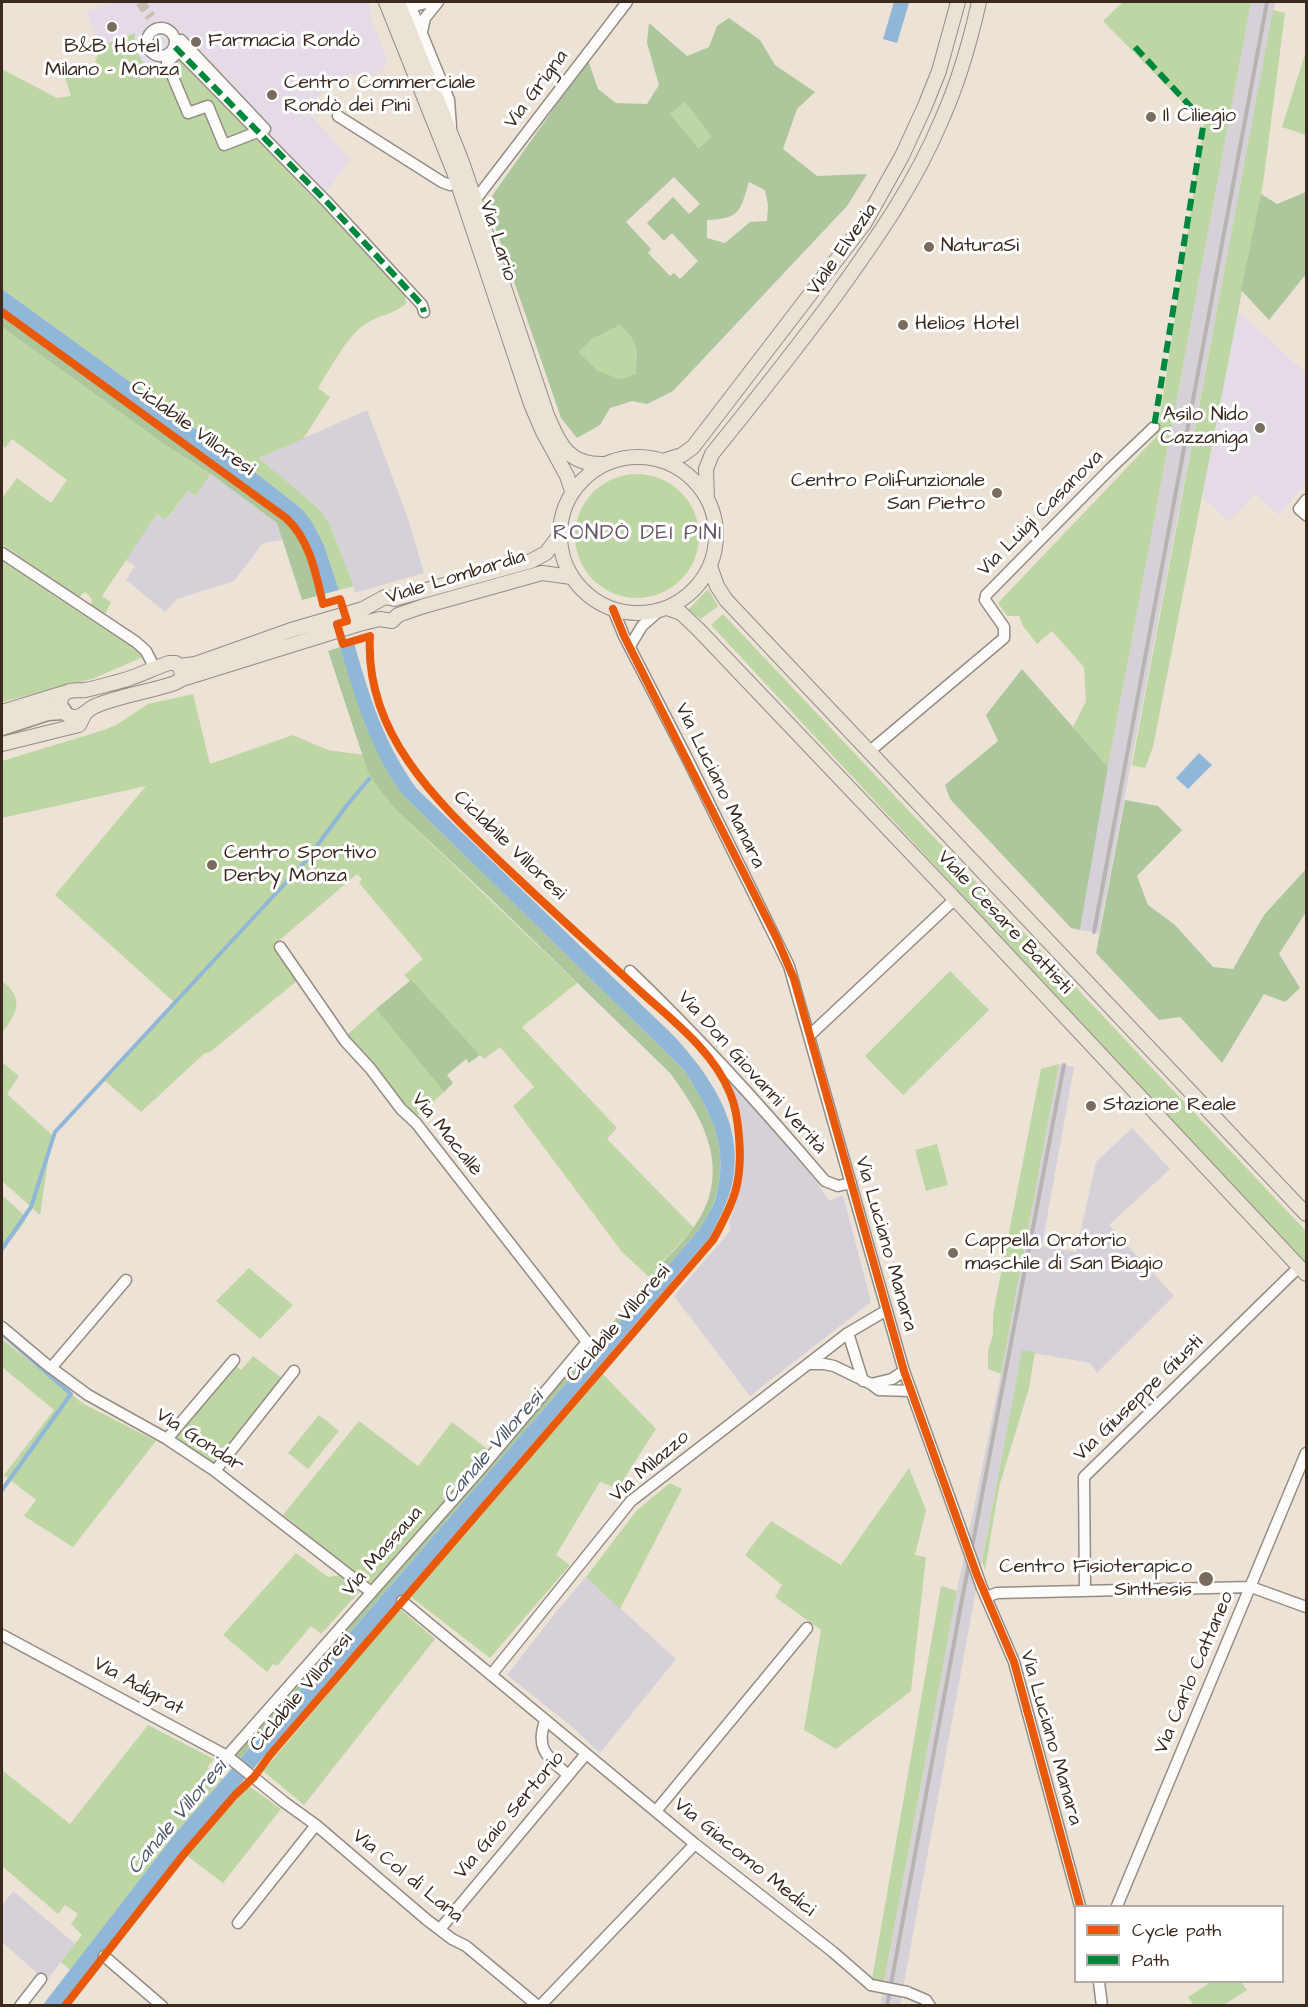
<!DOCTYPE html>
<html>
<head>
<meta charset="utf-8">
<style>
	body { margin:0 }
	#map { position:relative; width:1308px; height:2007px; overflow:hidden; background:#ece3d6; font-family:"Architects Daughter",sans-serif }
	canvas { display:block }
	.frame { position:absolute; inset:0; border:3px solid #3b2a1e; pointer-events:none }
	.legend { position:absolute; left:1074px; top:1905px; width:210px; height:78px; box-sizing:border-box; background:#fff; border:2px solid #b1aaa5; margin:0; padding:8px 10px; list-style:none; font-size:18px; color:#3b2a1e }
	.legend li { display:flex; align-items:center; gap:12px; height:30px }
	.legend b { width:30px; border:2px solid #b1aaa5 }
</style>
</head>
<body>
<div id="map">
<canvas width="1308" height="2007"></canvas>
<div class="frame"></div>
<ul class="legend">
<li><b style="height:8px;background:#e8590c"></b>Cycle path</li>
<li><b style="height:8px;background:#00873e"></b>Path</li>
</ul>
</div>
<script>
const g = document.querySelector('canvas').getContext('2d');
g.lineJoin = 'round';
function paint(path, color) { g.fillStyle = color; g.fill(path, 'evenodd'); }
function trace(path, color, width, dash) { g.strokeStyle = color; g.lineWidth = width; g.lineCap = dash ? 'butt' : 'round'; g.setLineDash(dash || []); g.stroke(path); }
function write(font, color, halo, rows, align = 'center') {
  g.font = font + ' "Architects Daughter",sans-serif'; g.lineWidth = 6; g.setLineDash([]); g.textBaseline = 'middle'; g.strokeStyle = halo; g.fillStyle = color; for (const [text, x, y, turn = 0] of rows) {
    g.save(); g.translate(x, y); g.rotate((+turn || 0) * Math.PI / 180); g.textAlign = isNaN(turn) ? turn : align; if (halo) g.strokeText(text, 0, 0); g.fillText(text, 0, 0); g.restore();
  }
}
const built = new Path2D(`
	M 111,2 L 369,2 L 372,20 L 388,61 L 382,72 L 362,78 L 352,73 L 332,81 L 307,110 L 350,160 L 325,194 L 182,47 L 164,66 L 147,66 L 139,57 L 134,44 L 135,33 L 100,46 L 86,12 Z
	M 1237,310 L 1306,373 L 1306,483 L 1279,515 L 1255,494 L 1229,522 L 1201,495 Z`);
const industrial = new Path2D(`
	M 1251,2 L 1275,2 L 1099,933 L 1080,930 L 1108,767 Z
	M 367,410 L 408,518 L 424,573 L 354,593 L 354,586 L 329,523 L 317,507 L 259,458 Z
	M 211,474 L 277,523 L 283,540 L 263,543 L 234,581 L 177,599 L 165,612 L 126,580 L 135,566 L 126,560 L 157,514 L 167,520 L 188,491 L 196,496 Z
	M 1059,1064 L 1074,1067 L 1042,1246 L 1076,1252 L 1096,1162 L 1132,1128 L 1170,1169 L 1109,1225 L 1174,1296 L 1097,1373 L 1090,1363 L 1022,1351 L 973,1606 L 900,2005 L 880,2006 L 957,1591 L 1001,1374 Z
	M 732,1079 L 815,1180 L 829,1201 L 843,1195 L 871,1302 L 750,1396 L 674,1296 L 731,1230 L 729,1221 L 736,1203 L 743,1175 L 743,1152 L 738,1112 L 727,1083 Z
	M 586,1577 L 676,1659 L 600,1753 L 570,1725 L 507,1675 L 557,1611 Z
	M 13,1891 L 75,1944 L 46,1981 L 2,1942 L 2,1906 Z`);
const green = new Path2D(`
	M 1123,2 L 1251,2 L 1108,767 L 1073,727 L 1086,701 L 1084,667 L 1052,631 L 1037,644 L 1023,626 L 1019,616 L 1007,616 L 998,603 L 1157,436 L 1204,124 L 1103,21 Z
	M 1273,10 L 1285,13 L 1263,184 L 1153,747 L 1145,768 L 1132,765 Z
	M 135,33 C 134,47 137,55 147,66 L 164,66 L 176,56 L 405,292 L 406,304 C 394,314 380,315 367,323 C 347,335 331,368 318,388 L 330,397 L 303,439 L 259,458 L 317,507 L 329,523 L 354,586 L 339,590 L 324,545 L 312,522 L 302,509 L 256,473 L 2,289 L 2,69 L 57,98 L 71,96 L 63,71 L 84,73 L 95,63 L 100,46 Z
	M 1306,51 L 1306,135 L 1282,127 Z
	M 685,102 L 713,137 L 697,148 L 670,114 Z
	M 620,325 C 639,343 637,348 636,374 L 621,379 L 598,371 L 577,352 L 592,339 Z
	M 2,327 L 164,444 L 211,474 L 196,496 L 188,491 L 166,520 L 157,514 L 102,596 L 111,602 L 104,616 L 91,607 L 92,599 L 85,592 L 78,598 L 2,544 L 2,498 L 17,478 L 51,503 L 67,480 L 12,439 L 5,448 L 2,445 Z
	M575 536a62 62 0 1 1 124 0a62 62 0 1 1-124 0Z
	M 2,561 L 145,656 L 95,678 L 2,702 Z
	M 708,589 L 718,606 L 701,619 L 688,610 Z
	M 723,614 L 1306,1231 L 1306,1264 L 711,625 Z
	M 193,694 L 210,764 L 293,735 L 328,750 L 364,755 C 369,776 380,791 394,808 L 577,983 L 522,1027 L 617,1128 L 607,1139 L 694,1228 L 649,1277 L 622,1252 L 513,1106 L 534,1087 L 500,1047 L 484,1059 L 404,975 L 423,959 L 359,883 L 362,879 L 357,874 L 275,944 L 298,980 L 210,1052 L 205,1053 L 141,1112 L 104,1080 L 175,1003 L 55,895 L 146,786 L 2,818 L 2,761 L 104,730 L 116,725 L 148,704 Z
	M 950,971 L 989,1010 L 903,1095 L 865,1056 Z
	M 2,981 C 25,999 17,1013 2,1033 Z
	M 376,1009 L 444,1092 L 416,1117 L 347,1035 Z
	M 2,1062 L 19,1076 L 7,1094 L 52,1135 L 40,1215 L 2,1181 Z
	M 1059,1064 L 1001,1374 L 988,1369 L 988,1351 L 993,1334 L 993,1314 L 1041,1069 Z
	M 937,1144 L 948,1185 L 926,1191 L 915,1150 Z
	M 2,1195 L 26,1217 L 25,1221 L 2,1252 Z
	M 249,1268 L 293,1305 L 260,1339 L 216,1301 Z
	M 2,1339 L 82,1403 L 156,1441 L 73,1547 L 24,1516 L 36,1500 L 4,1475 L 54,1410 L 2,1367 Z
	M 1022,1350 L 1035,1352 L 1029,1388 L 999,1487 L 985,1570 L 982,1561 Z
	M 253,1356 L 283,1379 L 214,1465 L 174,1436 L 235,1365 L 241,1370 Z
	M 603,1374 L 656,1429 L 618,1488 L 600,1482 L 556,1555 L 570,1565 L 490,1658 L 411,1597 Z
	M 319,1415 L 339,1431 L 308,1469 L 288,1453 Z
	M 359,1421 L 418,1466 L 452,1422 L 490,1451 L 378,1581 L 368,1583 L 283,1515 Z
	M 909,1468 L 926,1510 L 915,1555 L 926,1557 L 911,1691 L 836,1749 L 804,1730 L 821,1630 L 775,1597 L 782,1585 L 745,1555 L 771,1521 L 841,1565 Z
	M 670,1483 L 682,1489 L 620,1609 L 586,1577 L 637,1510 Z
	M 296,1553 L 328,1577 L 341,1575 L 359,1592 L 321,1634 L 311,1626 L 277,1666 L 273,1664 L 267,1672 L 223,1635 Z
	M 941,1586 L 957,1591 L 884,1983 L 872,1979 Z
	M 400,1609 L 435,1639 L 304,1805 L 263,1771 Z
	M 148,1725 L 214,1759 L 207,1767 L 223,1778 L 175,1834 L 70,1970 L 61,1962 L 82,1935 L 71,1924 L 78,1914 L 65,1905 L 58,1914 L 2,1866 L 2,1770 L 70,1824 Z
	M 249,1786 L 281,1809 L 223,1883 L 186,1855 Z
	M 1211,1982 L 1241,1982 L 1247,1990 L 1224,2005 L 1194,2005 L 1188,1997 Z`);
const forest = new Path2D(`
	M 729,18 L 760,40 L 775,65 L 815,92 L 797,109 L 783,149 L 817,176 L 867,174 L 847,206 L 673,391 L 647,404 L 632,401 L 610,408 L 600,425 L 577,438 L 561,418 L 487,203 L 588,60 L 598,89 L 616,103 L 647,104 L 659,85 L 647,43 L 649,23 L 687,56 L 709,47 L 717,26 ZM 685,102 L 712,137 L 698,148 L 670,114 ZM 674,177 L 700,204 L 689,214 L 673,197 L 647,223 L 664,241 L 672,233 L 698,261 L 680,279 L 674,273 L 670,276 L 648,253 L 651,249 L 626,222 ZM 749,182 L 765,190 L 768,205 L 767,221 L 750,222 L 725,243 L 707,238 L 707,220 C 740,219 740,211 749,182 ZM 620,325 C 639,343 637,348 636,374 L 621,379 L 598,371 L 578,352 L 592,339 Z
	M 1306,192 L 1306,274 L 1269,320 L 1241,290 L 1261,194 L 1277,204 Z
	M 2,309 L 291,519 C 311,538 318,568 324,594 L 302,600 L 277,523 L 211,474 L 164,444 L 2,327 Z
	M 340,647 L 366,727 L 405,797 L 684,1070 C 710,1111 730,1146 716,1196 C 713,1208 705,1219 699,1230 L 238,1761 L 234,1757 C 351,1630 459,1496 573,1366 C 585,1353 598,1340 610,1326 C 623,1310 636,1292 650,1277 C 671,1252 699,1230 709,1197 C 723,1151 696,1108 670,1073 L 488,896 L 394,808 L 379,789 L 368,772 L 328,651 Z
	M 1022,669 L 1108,767 L 1080,930 L 1071,928 L 950,799 L 945,785 L 998,741 L 986,715 Z
	M 1125,800 L 1158,806 L 1182,830 L 1137,876 L 1148,905 L 1175,925 L 1213,967 L 1233,969 L 1264,915 L 1306,869 L 1306,912 L 1279,954 L 1300,988 L 1285,1002 L 1264,994 L 1222,1063 L 1180,1017 L 1159,1020 L 1096,953 Z
	M 411,980 L 480,1055 L 469,1063 L 466,1059 L 447,1075 L 453,1083 L 444,1092 L 376,1009 Z`);
const water = new Path2D(`
	M 894,2 L 909,3 L 897,43 L 883,39 Z
	M 2,289 L 256,473 L 302,509 L 312,522 L 324,545 L 339,590 L 324,594 C 318,568 311,538 291,519 L 2,308 Z
	M 354,643 C 370,699 383,740 416,788 L 674,1036 C 707,1072 741,1119 734,1172 C 732,1195 720,1217 710,1237 L 187,1846 L 61,2005 L 42,2006 L 175,1834 L 699,1230 C 705,1219 713,1208 716,1197 C 730,1146 710,1111 684,1070 L 405,797 C 371,754 356,700 340,647 Z
	M 1199,753 L 1212,765 L 1188,789 L 1176,778 Z`);
const stream = new Path2D(`
	M 2,1249 L 31,1207 L 55,1132 L 305,862 L 347,805 L 369,779
	M 2,1334 L 71,1394 L 2,1490`);
const minorTunnel = new Path2D(`
	M 140,2 L 151,17`);
const minor = new Path2D(`
	M 409,2 L 449,100 L 451,127
	M 410,4 L 418,5 L 431,2
	M147 42a14 14 0 1 1 28 0a14 14 0 1 1-28 0Z
	M 422,32 L 425,18 L 438,2
	M 181,40 L 265,129 L 224,145 L 208,106 L 188,113 L 167,63 L 179,51 Z
	M 175,47 L 326,201 L 422,305 L 424,312
	M 338,116 L 442,182 L 450,185 L 457,183
	M 474,197 L 479,195 L 627,2
	M 1306,500 L 1299,509 L 1306,515
	M 2,553 L 136,642 L 146,651 L 155,669
	M 613,609 L 624,636 L 688,760 L 789,966 L 904,1371 L 959,1524
	M 630,646 L 642,626 L 659,611
	M 870,751 L 1004,638 L 1004,627 L 985,600 L 986,595 L 1111,468 L 1154,427
	M 630,971 C 699,1037 763,1108 825,1181 L 838,1186 L 851,1183
	M 810,1035 L 955,899
	M 2,1327 L 46,1364 L 88,1395 L 167,1439 L 215,1471 L 371,1592
	M 848,1333 L 863,1381
	M 808,1364 L 824,1364 L 834,1366 L 871,1384 L 879,1390 L 911,1391
	M 51,1368 L 126,1280
	M 871,1384 L 892,1379 L 904,1371
	M 167,1439 L 234,1360
	M 215,1471 L 294,1371
	M 982,1588 L 1014,1662 L 1080,1906
	M 1085,1590 L 1084,1477 L 1300,1266
	M 986,1597 L 997,1593 L 1251,1587 L 1306,1607
	M 402,1601 L 695,1844 L 833,1952 L 871,1985
	M 2,1635 L 227,1756 L 284,1802 L 316,1825 L 427,1920 L 452,1939 L 466,1946 L 538,2006
	M 491,1675 L 631,1501 L 848,1333 L 887,1310
	M 545,1721 C 535,1750 548,1757 568,1775
	M 227,1756 L 477,1473 L 587,1342 L 416,1123 L 401,1109 L 370,1068 L 345,1041 L 280,947
	M 656,1811 L 807,1628
	M 1117,1906 L 1306,1453
	M 238,1923 L 316,1825
	M 440,1929 L 586,1754
	M 104,1956 L 162,2006
	M 1099,1982 L 1102,2006
	M 907,1992 L 926,2000 L 930,2006
	M 20,2006 L 41,1979
	M 540,2006 L 695,1844`);
const major = new Path2D(`
	M 386,2 L 454,172 L 531,404 L 543,432 L 567,476 L 572,491
	M 398,2 L 462,162 L 547,415 C 560,444 567,465 604,464
	M560 535a78 78 0 1 1 156 0a78 78 0 1 1-156 0Z
	M 663,461 L 682,455 L 693,447 L 864,224 L 902,156 L 925,106 L 939,71 L 958,2
	M 707,498 L 706,469 L 712,454 C 754,402 796,349 836,295 C 877,238 915,184 942,119 C 959,81 970,42 979,2
	M 710,566 L 717,586 L 726,600 L 1306,1214
	M 667,608 L 681,613 L 698,629 L 955,899 L 1306,1274
	M 169,663 L 176,663 L 181,669 L 182,679 L 175,683 C 149,692 122,695 95,706 C 88,709 84,716 76,717 C 62,718 54,698 67,692 C 73,689 79,691 85,690 C 96,688 106,685 117,682 C 135,678 151,669 169,663 Z
	M 179,666 L 195,664 L 291,630 L 363,609 L 385,597 L 394,599 L 419,592 L 531,561 L 546,553 L 559,536
	M 182,679 L 359,624 L 380,619 L 392,621 L 398,615 L 424,606 L 542,573 L 571,577
	M 2,712 L 64,693
	M 2,744 L 79,725 L 84,715`);
const highway = new Path2D(`
	M 2,727 L 48,712 L 63,711`);
const rail = new Path2D(`
	M 1094,932 L 1267,2
	M 887,2006 L 961,1605 L 1064,1065`);
const minorBridge = new Path2D(`
	M 959,1524 L 982,1588
	M 871,1985 L 907,1992`);
const quiet = new Path2D(`
	M 175,47 L 326,201 L 422,305 L 424,312
	M 1135,47 L 1204,121 L 1154,427`);
const cycleway = new Path2D(`
	M 2,312 L 286,518 C 310,540 316,574 323,604 L 340,599 L 347,621 L 337,624 L 343,644 L 370,636 C 364,738 444,808 511,872 C 554,913 598,952 641,992 C 674,1022 713,1051 730,1093 C 736,1107 738,1123 739,1137 C 743,1182 734,1202 713,1240 L 270,1755 L 254,1777 L 235,1795 L 184,1854 L 65,2006
	M 613,609 L 624,636 L 777,939 L 794,979 L 904,1371 L 977,1575 L 1014,1662 L 1080,1906`);
const markers = [
	[112,27,6,"#796b5e"],
	[196,42,6,"#796b5e"],
	[272,95,6,"#796b5e"],
	[1151,117,6,"#796b5e"],
	[929,247,6,"#796b5e"],
	[903,325,6,"#796b5e"],
	[1260,428,6,"#796b5e"],
	[997,493,6,"#796b5e"],
	[212,865,6,"#796b5e"],
	[1091,1106,6,"#796b5e"],
	[953,1253,6,"#796b5e"],
	[1206,1579,8,"#796b5e"]
];
const poiNames = [
	["Farmacia Rondò",208,42],
	["B&B Hotel",112,48,"center"],
	["Milano - Monza",112,71,"center"],
	["Centro Commerciale",284,84],
	["Rondò dei Pini",284,107],
	["Il Ciliegio",1163,117],
	["NaturaSì",941,247],
	["Helios Hotel",915,325],
	["Asilo Nido",1248,416,"right"],
	["Cazzaniga",1248,439,"right"],
	["Centro Polifunzionale",985,482,"right"],
	["San Pietro",985,505,"right"],
	["Centro Sportivo",224,854],
	["Derby Monza",224,877],
	["Stazione Reale",1103,1106],
	["Cappella Oratorio",965,1242],
	["maschile di San Biagio",965,1265],
	["Centro Fisioterapico",1192,1568,"right"],
	["Sinthesis",1192,1591,"right"]
];
const streetNames = [
	["Via Grigna",537,90,-53],
	["Via Lario",497,241,72],
	["Viale Elvezia",843,250,-55],
	["Ciclabile Villoresi",192,429,36],
	["Via Luigi Casanova",1041,514,-45],
	["Viale Lombardia",456,578,-17],
	["Via Luciano Manara",719,786,64],
	["Ciclabile Villoresi",509,846,44],
	["Viale Cesare Battisti",1004,923,47],
	["Via Don Giovanni Verità",751,1073,48],
	["Via Macallè",446,1135,51],
	["Via Luciano Manara",885,1244,74],
	["Ciclabile Villoresi",619,1324,-49],
	["Via Giuseppe Giusti",1139,1399,-44],
	["Via Gondar",199,1441,33],
	["Via Milazzo",650,1467,-41],
	["Via Massaua",383,1552,-49],
	["Via Carlo Cattaneo",1195,1673,-67],
	["Via Adigrat",138,1687,29],
	["Ciclabile Villoresi",302,1693,-50],
	["Via Luciano Manara",1050,1738,74],
	["Via Gaio Sertorio",510,1816,-50],
	["Via Giacomo Medici",744,1858,39],
	["Via Col di Lana",407,1877,39]
];
const neighbourhoodNames = [
	["RONDÒ DEI PINI",638,535]
];
const waterNames = [
	["Canale Villoresi",494,1448,-49],
	["Canale Villoresi",178,1818,-50]
];
paint(built, '#e5dbe6');
paint(industrial, '#d6d0d9');
paint(green, '#bdd6a4');
paint(forest, '#adc69c');
paint(water, '#90b6d8');
trace(stream, '#90b6d8', 4);
trace(minorTunnel, '#c9beb1', 10, [10, 5]);
trace(minor, '#958d85', 13);
trace(major, '#958d85', 16);
trace(highway, '#958d85', 19);
trace(minor, '#fcfbf9', 10);
trace(major, '#e9e2d5', 14);
trace(highway, '#e9e2d5', 16);
trace(rail, '#b6b3b0', 4);
trace(minorBridge, '#958d85', 13, []);
trace(minorBridge, '#fcfbf9', 10);
trace(quiet, '#00873e', 6, [12, 6]);
trace(cycleway, '#e8590c', 8);
for (const [x, y, r, color] of markers) { const dot = new Path2D(); dot.arc(x, y, r, 0, 2 * Math.PI); g.fillStyle = color; g.fill(dot); trace(dot, '#fff', 2); }
write('20px', '#3b2a1e', '#fff', poiNames, 'left');
write('20px', '#3b2a1e', '#fff', streetNames);
g.letterSpacing = '1.5px';
write('21px', '#675763', '#fff', neighbourhoodNames);
g.letterSpacing = '0px';
write('italic 21px', '#4d5a69', '#fff', waterNames);
</script>
</body>
</html>
